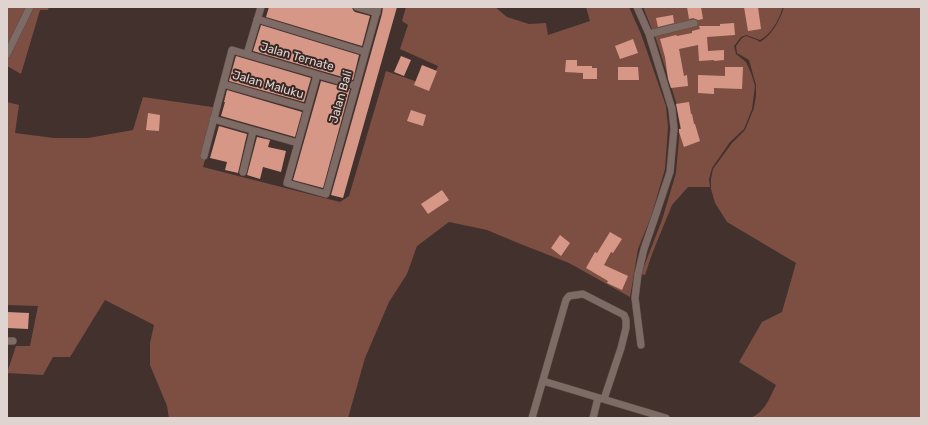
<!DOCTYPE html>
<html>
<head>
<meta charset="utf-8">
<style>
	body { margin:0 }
	#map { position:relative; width:928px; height:425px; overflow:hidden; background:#42312d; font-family:Rubik,sans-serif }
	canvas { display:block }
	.frame { position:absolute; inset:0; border:8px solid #e0d4d1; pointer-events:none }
</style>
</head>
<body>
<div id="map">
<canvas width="928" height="425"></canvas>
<div class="frame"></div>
</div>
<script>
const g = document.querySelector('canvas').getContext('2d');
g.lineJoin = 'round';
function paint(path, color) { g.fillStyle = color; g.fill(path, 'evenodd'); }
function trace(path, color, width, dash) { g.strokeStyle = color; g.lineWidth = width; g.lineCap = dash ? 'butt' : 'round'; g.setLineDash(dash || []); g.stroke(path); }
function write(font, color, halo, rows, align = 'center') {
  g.font = font + ' Rubik,sans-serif'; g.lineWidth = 4; g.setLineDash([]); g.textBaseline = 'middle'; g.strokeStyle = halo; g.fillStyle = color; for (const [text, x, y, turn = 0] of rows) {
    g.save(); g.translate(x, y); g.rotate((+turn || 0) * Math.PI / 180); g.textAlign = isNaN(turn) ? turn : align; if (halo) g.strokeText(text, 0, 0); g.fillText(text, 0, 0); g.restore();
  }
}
const green = new Path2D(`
	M 7,7 L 49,7 L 48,10 L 40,10 L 21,74 L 7,66 Z
	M 406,7 L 495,7 L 507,17 L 529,24 L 546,23 L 548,35 L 590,21 L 586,7 L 629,7 L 641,34 L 666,106 L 668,127 L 665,169 L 651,217 L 638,249 L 630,297 L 569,263 L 518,243 L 487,230 L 449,222 L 417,246 L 407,274 L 389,302 L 365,358 L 348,418 L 169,418 L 167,406 L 150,365 L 150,343 L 154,325 L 105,300 L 70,357 L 53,357 L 43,375 L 7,373 L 16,346 L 30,346 L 38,306 L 7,305 L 7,102 L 19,105 L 15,133 L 54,138 L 88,138 L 133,130 L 143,97 L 219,108 L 203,167 L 340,202 L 349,196 L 386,71 L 429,86 L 438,66 L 400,49 L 408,25 L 402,21 Z
	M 643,7 L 783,7 C 779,19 772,34 760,40 L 746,35 L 741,37 L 734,46 L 736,54 L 746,62 L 751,73 L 755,86 L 752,109 L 744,129 L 730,142 L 712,168 L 709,179 L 710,187 L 688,187 L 672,205 L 652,254 L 645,275 L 641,274 L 662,220 L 676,173 L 680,127 L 676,102 L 656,39 Z
	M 784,7 L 921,7 L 921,418 L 751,418 C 765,412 770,397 776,385 L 739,362 L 762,322 L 782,312 L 796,263 L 727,222 L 715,203 L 711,189 L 711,179 L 713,169 L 732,143 L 745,130 L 754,108 L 756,95 L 756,85 L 749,60 L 737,53 L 736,46 L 742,38 L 746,36 L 757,40 L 760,42 C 772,35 780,20 784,7 Z`);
const building = new Path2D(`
	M 269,7 L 352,7 L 353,10 L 355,12 L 370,16 L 362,46 L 266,17 Z
	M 383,7 L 397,7 L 343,198 L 331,195 L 382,14 Z
	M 687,7 L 701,7 L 703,19 L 698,20 L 693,18 L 689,19 Z
	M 744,7 L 758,7 L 761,29 L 748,31 Z
	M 673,15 L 674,23 L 658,27 L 656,18 Z
	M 734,23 L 735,35 L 707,37 L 708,51 L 724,50 L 724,60 L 714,61 L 714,60 L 699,61 L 698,45 L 679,49 L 684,76 L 687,75 L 688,86 L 671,88 L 668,79 L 665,57 L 660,39 L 676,35 L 677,36 L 692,33 L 692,31 L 700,29 L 699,26 L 720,26 L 720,24 Z
	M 261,25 L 359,55 L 353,80 L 253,51 Z
	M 633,39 L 638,53 L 620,59 L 615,46 Z
	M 236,56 L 311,78 L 304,102 L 229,81 Z
	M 401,56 L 411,60 L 404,76 L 394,72 Z
	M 566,60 L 577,60 L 577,66 L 592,66 L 592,68 L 597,68 L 597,79 L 583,79 L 583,73 L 565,72 Z
	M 422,65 L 437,71 L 429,91 L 414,85 Z
	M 618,67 L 638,67 L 639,80 L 618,80 Z
	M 725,67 L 743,67 L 742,89 L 714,88 L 714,94 L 698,93 L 698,75 L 725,76 Z
	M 321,81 L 350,89 L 323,188 L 293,180 Z
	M 227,90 L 302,112 L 295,137 L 221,116 L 225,102 L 224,102 Z
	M 689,102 L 691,114 L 692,114 L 694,124 L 695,124 L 700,141 L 684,147 L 679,132 L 679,129 L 681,129 L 676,104 Z
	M 411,110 L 426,115 L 423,126 L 407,121 Z
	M 148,113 L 160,115 L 159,131 L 146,130 Z
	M 219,126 L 247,134 L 238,173 L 225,170 L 227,162 L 210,158 Z
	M 257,137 L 270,140 L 268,147 L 286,151 L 281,172 L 263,167 L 260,179 L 247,175 Z
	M 442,190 L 449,200 L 428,214 L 421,204 Z
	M 610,232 L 622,239 L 613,253 L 611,252 L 604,265 L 628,276 L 622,290 L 607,283 L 608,281 L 586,268 L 595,252 L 597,253 Z
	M 560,235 L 570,243 L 561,256 L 551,248 Z
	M 7,312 L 29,313 L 28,329 L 7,328 Z`);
const street = new Path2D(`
	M 357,7 L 377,13
	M 637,7 L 649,34 L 672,109 L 674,129 L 670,172 L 655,217 L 644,249 L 638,274 L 635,298 L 641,345
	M 257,19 L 365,52
	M 649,34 L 694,23
	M 7,54 L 30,7
	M 247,54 L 261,7
	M 317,75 L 287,183 L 326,194 L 378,7
	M 223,84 L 307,108
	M 213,119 L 298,143
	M 204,156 L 232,50 L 356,86
	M 243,172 L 253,131
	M 7,341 L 13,341
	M 543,381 L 666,418
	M 532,418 L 566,300 L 569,296 L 583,294 L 624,315 L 626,320 L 626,328 L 621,348 L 604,399
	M 593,418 L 598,398`);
const streetNames = [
	["Jalan Ternate",297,57,16],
	["Jalan Maluku",268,85,16],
	["Jalan Bali",341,97,-74]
];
paint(green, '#7d4f43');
paint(building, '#d79787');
trace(street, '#5c4d4a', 8);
trace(street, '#7e6b66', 7);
write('12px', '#e0d4d1', '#382723', streetNames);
</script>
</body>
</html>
